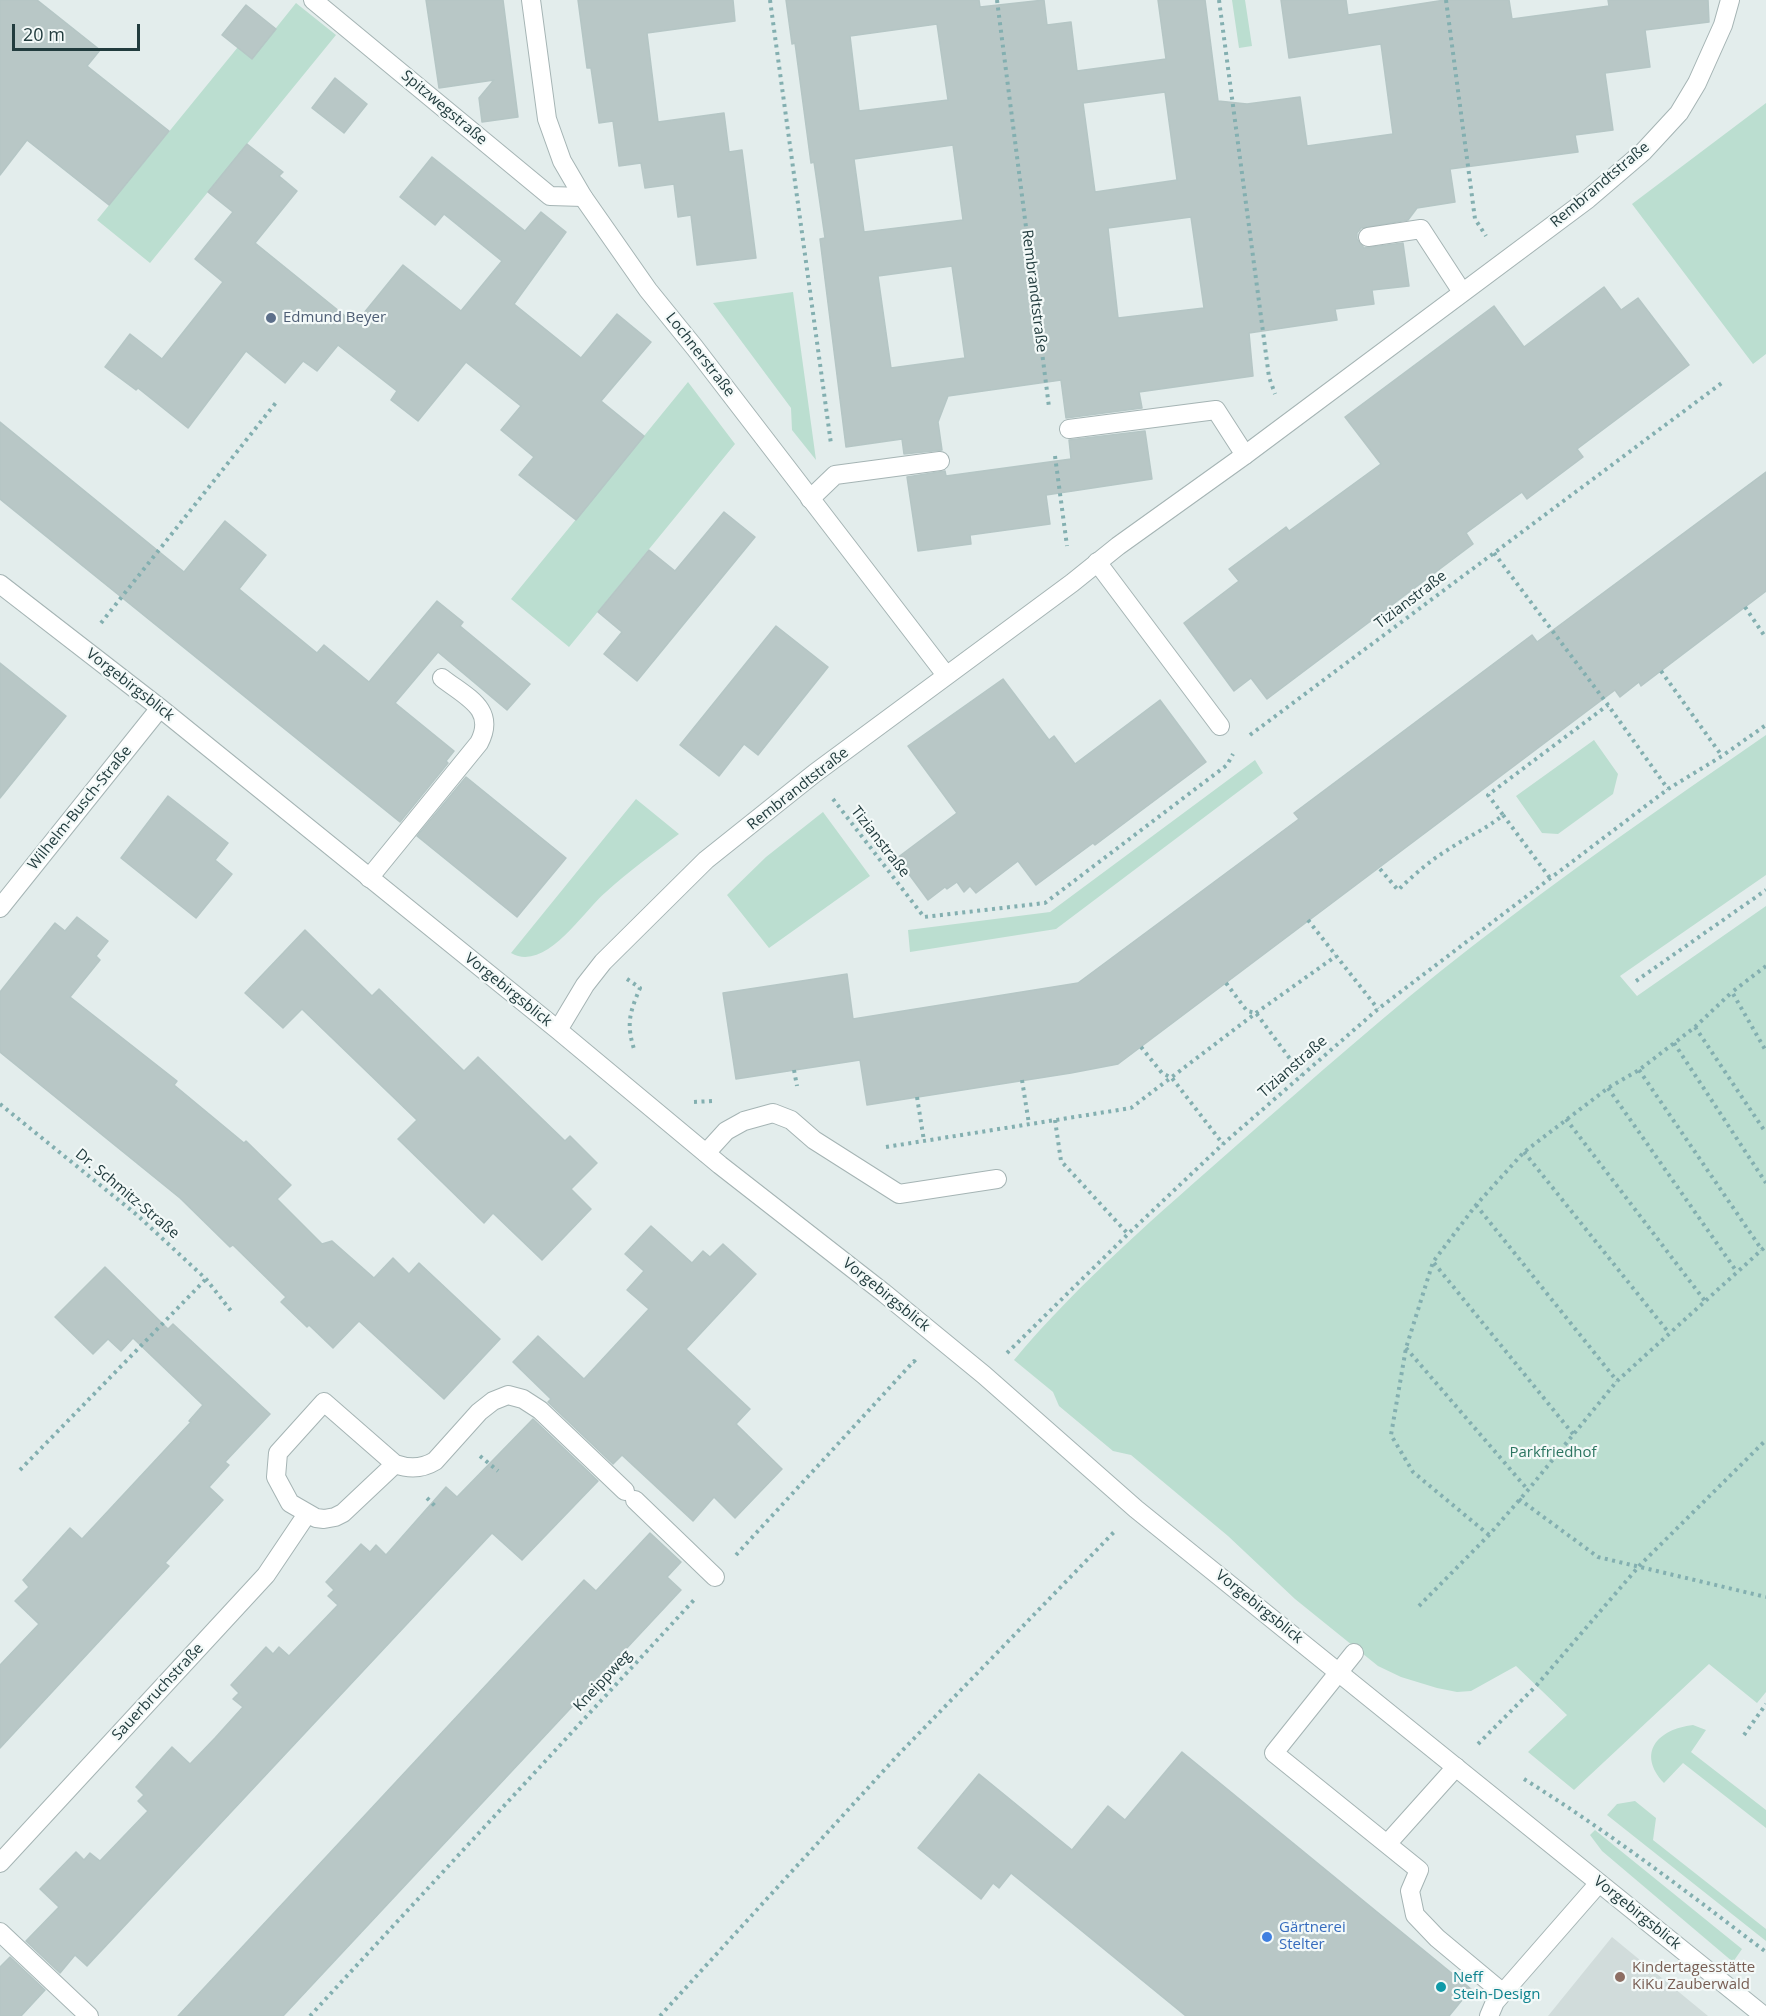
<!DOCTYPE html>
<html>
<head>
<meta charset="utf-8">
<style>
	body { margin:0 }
	#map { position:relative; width:1766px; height:2016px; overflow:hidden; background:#e3edec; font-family:"Open Sans",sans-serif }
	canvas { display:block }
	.scale { position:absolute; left:12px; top:24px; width:128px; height:27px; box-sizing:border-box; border:3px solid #223c3e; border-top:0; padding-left:8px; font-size:18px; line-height:21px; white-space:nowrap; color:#223c3e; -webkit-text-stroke:4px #f3f9f8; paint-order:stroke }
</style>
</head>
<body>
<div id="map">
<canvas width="1766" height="2016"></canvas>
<div class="scale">20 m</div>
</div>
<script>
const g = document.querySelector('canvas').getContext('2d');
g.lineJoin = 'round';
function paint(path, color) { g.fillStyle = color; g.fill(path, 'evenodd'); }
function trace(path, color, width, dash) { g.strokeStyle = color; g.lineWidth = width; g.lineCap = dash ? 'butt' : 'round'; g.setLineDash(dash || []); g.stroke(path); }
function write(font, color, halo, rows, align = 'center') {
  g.font = font + ' "Open Sans",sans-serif'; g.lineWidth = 4.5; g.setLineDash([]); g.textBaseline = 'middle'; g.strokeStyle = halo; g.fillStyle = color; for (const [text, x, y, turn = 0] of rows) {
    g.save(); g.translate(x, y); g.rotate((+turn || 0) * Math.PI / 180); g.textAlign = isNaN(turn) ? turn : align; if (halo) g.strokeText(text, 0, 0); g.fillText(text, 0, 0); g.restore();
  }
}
const built = new Path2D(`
	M 1612,1937 L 1708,2016 L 1548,2016 Z`);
const green = new Path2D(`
	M 1232,0 L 1245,0 L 1252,46 L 1239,48 Z
	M 296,3 L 336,35 L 150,263 L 97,220 L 238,47 L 252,58 Z
	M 1766,103 L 1766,354 L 1753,364 L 1632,204 Z
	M 793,292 L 816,460 L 792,430 L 791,408 L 713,303 Z
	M 688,382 L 735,444 L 569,647 L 511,599 Z
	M 1766,735 L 1766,875 L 1620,976 L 1637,996 L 1766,906 L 1766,1692 L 1757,1703 L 1709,1664 L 1574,1790 L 1528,1752 L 1567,1715 L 1516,1666 L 1471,1691 L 1457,1692 L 1437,1688 L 1401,1677 L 1378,1666 L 1295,1599 L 1228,1536 L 1131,1455 L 1113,1451 L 1059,1406 L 1053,1392 L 1014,1360 C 1080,1281 1160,1213 1237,1145 C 1314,1078 1390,1010 1470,948 C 1566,873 1666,804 1766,735 Z
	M 1594,740 L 1618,774 L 1613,794 L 1558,834 L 1542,833 L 1516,796 Z
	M 1255,760 L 1263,773 L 1056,929 L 910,952 L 908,930 L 1050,912 Z
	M 636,799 L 679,834 C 654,853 629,871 606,892 C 584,910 546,973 511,953 Z
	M 823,812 L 870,876 L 769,948 L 727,895 L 766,857 Z
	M 1693,1725 L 1706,1730 L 1691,1752 L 1766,1810 L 1766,1828 L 1683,1763 L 1664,1783 C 1636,1753 1658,1729 1693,1725 Z
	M 1635,1801 L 1656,1818 L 1653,1840 L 1766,1929 L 1766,1941 L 1607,1815 L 1617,1804 Z
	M 1595,1830 L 1742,1949 L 1733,1962 L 1602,1851 L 1590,1835 Z`);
const building = new Path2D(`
	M 0,0 L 37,0 L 100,50 L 87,66 L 169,131 L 109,205 L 27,140 L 0,175 Z
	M 426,0 L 503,0 L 518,117 L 482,122 L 479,98 L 494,80 L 439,88 Z
	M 578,0 L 733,0 L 735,21 L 647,33 L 658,122 L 724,113 L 729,152 L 742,150 L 756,258 L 697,265 L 691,215 L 678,217 L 674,184 L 645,188 L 641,163 L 619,166 L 613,121 L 599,123 L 591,68 L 587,68 Z
	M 786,0 L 979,0 L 980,7 L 1044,0 L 1047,25 L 1071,22 L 1077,71 L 1166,59 L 1158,0 L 1205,0 L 1218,101 L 1247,104 L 1300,97 L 1307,146 L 1393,134 L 1381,44 L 1289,58 L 1281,0 L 1346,0 L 1348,15 L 1445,0 L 1509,0 L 1512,19 L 1609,6 L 1608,0 L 1708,0 L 1709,22 L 1645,30 L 1650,67 L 1605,73 L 1613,130 L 1575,135 L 1578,152 L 1450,169 L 1455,202 L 1417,208 L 1408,220 L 1361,228 L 1357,233 L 1357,239 L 1364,248 L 1403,243 L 1409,286 L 1372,290 L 1374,304 L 1335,309 L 1337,320 L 1249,333 L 1253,376 L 1139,392 L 1142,408 L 1066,418 L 1061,380 L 948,396 L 938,422 L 942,450 L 904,454 L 902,439 L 846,447 L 820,239 L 825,238 L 814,162 L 811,163 L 795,43 L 792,44 ZM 937,24 L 948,100 L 859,111 L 850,36 ZM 1165,92 L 1177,180 L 1095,192 L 1083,103 ZM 953,145 L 963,220 L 864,232 L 854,159 ZM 1191,217 L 1204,308 L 1118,318 L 1108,228 ZM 952,266 L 965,358 L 891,368 L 878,276 Z
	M 246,5 L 276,29 L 252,59 L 222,35 Z
	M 335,78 L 367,104 L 344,133 L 312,108 Z
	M 247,144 L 283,172 L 279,176 L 297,191 L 255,243 L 355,324 L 403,265 L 461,311 L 502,261 L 444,214 L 435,225 L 400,197 L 432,157 L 525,231 L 541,212 L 566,232 L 514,304 L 581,358 L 617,314 L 651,342 L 601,401 L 644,436 L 576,520 L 519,475 L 534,457 L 501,430 L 521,406 L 466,362 L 418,421 L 391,400 L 397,391 L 338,345 L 317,371 L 303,361 L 285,383 L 246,351 L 188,428 L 138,388 L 136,390 L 105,367 L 130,334 L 162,359 L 223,282 L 195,259 L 233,212 L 208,192 Z
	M 1604,287 L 1621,310 L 1638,298 L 1689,365 L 1577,449 L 1583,457 L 1527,499 L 1522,492 L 1466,533 L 1473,544 L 1267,699 L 1251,678 L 1234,691 L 1184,623 L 1239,581 L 1229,569 L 1286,527 L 1289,531 L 1381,464 L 1345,417 L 1494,306 L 1524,347 Z
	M 0,422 L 184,572 L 225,521 L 266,555 L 239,589 L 317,653 L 324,645 L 369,682 L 437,601 L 463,622 L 460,626 L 530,684 L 507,710 L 438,652 L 395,703 L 454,751 L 446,761 L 448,763 L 400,822 L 0,499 Z
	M 1145,431 L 1152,479 L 1046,495 L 1050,524 L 970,535 L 971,544 L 918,551 L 907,477 L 945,471 L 946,476 L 1071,459 L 1069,440 Z
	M 1766,472 L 1766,591 L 1641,686 L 1639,682 L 1620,697 L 1615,690 L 1118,1064 L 1071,1073 L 867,1105 L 860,1060 L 736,1079 L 723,993 L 847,974 L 853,1019 L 1078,983 L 1299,819 L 1294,813 L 1532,635 L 1537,642 Z
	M 724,512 L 755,537 L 637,681 L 604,654 L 622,632 L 598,612 L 649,550 L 675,571 Z
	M 776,626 L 828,667 L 758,755 L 744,744 L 719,776 L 680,745 Z
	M 0,663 L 66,716 L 0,798 Z
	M 1003,679 L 1049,740 L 1054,736 L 1075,764 L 1160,700 L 1206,762 L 1095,845 L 1093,843 L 1036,885 L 1018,861 L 976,893 L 970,886 L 964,892 L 957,882 L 947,889 L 945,887 L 928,900 L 897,858 L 957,813 L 908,746 Z
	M 466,777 L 566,858 L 517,917 L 417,836 Z
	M 168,796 L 228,843 L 215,860 L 232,874 L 196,918 L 121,858 Z
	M 77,917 L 108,941 L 96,956 L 100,960 L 70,997 L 177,1081 L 174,1085 L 244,1143 L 246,1141 L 291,1185 L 277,1199 L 322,1244 L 332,1241 L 374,1278 L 393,1258 L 409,1274 L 419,1263 L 500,1339 L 444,1399 L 359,1321 L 333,1348 L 309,1325 L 307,1327 L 281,1302 L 286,1297 L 233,1245 L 230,1247 L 180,1198 L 0,1052 L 0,992 L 55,923 L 65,931 Z
	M 305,930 L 372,996 L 379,989 L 464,1071 L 478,1057 L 565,1141 L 570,1136 L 597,1163 L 571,1189 L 591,1209 L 542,1260 L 493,1213 L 484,1223 L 398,1139 L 417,1120 L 302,1009 L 283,1028 L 245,993 Z
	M 651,1226 L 692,1263 L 703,1251 L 710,1257 L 723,1244 L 756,1274 L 686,1349 L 750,1409 L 736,1424 L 782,1469 L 735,1518 L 714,1497 L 693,1521 L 622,1455 L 613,1464 L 548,1402 L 551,1399 L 513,1362 L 538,1336 L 584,1379 L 649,1309 L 627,1290 L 644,1271 L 625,1254 Z
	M 105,1267 L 168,1329 L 173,1324 L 270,1414 L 225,1462 L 229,1465 L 209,1487 L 223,1500 L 165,1563 L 169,1566 L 0,1748 L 0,1665 L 39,1624 L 15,1601 L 29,1587 L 23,1580 L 70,1528 L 82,1539 L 191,1422 L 189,1421 L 203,1405 L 133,1338 L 121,1351 L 108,1339 L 93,1354 L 55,1317 Z
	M 533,1419 L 598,1481 L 522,1560 L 492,1533 L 87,1966 L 75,1955 L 60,1973 L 26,1941 L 59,1907 L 40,1889 L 76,1852 L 84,1860 L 90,1853 L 100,1861 L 148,1811 L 138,1801 L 144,1795 L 136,1787 L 172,1747 L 190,1764 L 215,1738 L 243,1707 L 233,1699 L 239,1693 L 231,1685 L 266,1647 L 273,1654 L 279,1647 L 289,1656 L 338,1605 L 328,1596 L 334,1590 L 326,1582 L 361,1544 L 370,1552 L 376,1545 L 386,1555 L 446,1487 L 457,1497 Z
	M 650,1533 L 681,1562 L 667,1577 L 681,1590 L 283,2016 L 178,2016 L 584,1580 L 596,1591 Z
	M 1182,1752 L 1471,1989 L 1449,2016 L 1186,2016 L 1011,1873 L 999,1888 L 993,1883 L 981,1899 L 918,1848 L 979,1774 L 1072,1850 L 1108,1806 L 1125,1820 Z
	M 10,1957 L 45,1990 L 21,2016 L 0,2016 L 0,1967 Z`);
const path = new Path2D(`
	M 770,0 L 831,444
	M 997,0 L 1049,407
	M 1219,0 L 1269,377 L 1275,394
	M 1446,0 L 1475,219 L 1486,236
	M 1055,456 L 1067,546
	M 1494,553 L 1608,705 L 1668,789
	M 1745,607 L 1766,638
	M 101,623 L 278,400
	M 1661,671 L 1722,756
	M 1250,735 L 1723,382
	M 833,799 L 924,917 L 1045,903 L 1227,765 L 1233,754
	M 1503,815 L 1550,878
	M 1380,869 L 1398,890 C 1413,876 1428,862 1446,851 C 1465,838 1485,830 1503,815 L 1488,795 L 1608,705
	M 1308,920 L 1378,1009
	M 1766,966 L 1732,992 L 1766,1051
	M 627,979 L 640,988 C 629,1014 626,1025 635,1052
	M 1636,981 L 1766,890
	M 1226,983 L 1247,1011 L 1256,1013 L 1302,1075
	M 1695,1027 L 1766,1133
	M 1674,1043 L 1766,1183
	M 1141,1047 L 1162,1073 L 1172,1078 L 1223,1144
	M 794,1070 L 797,1086
	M 1639,1070 L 1762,1250
	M 1022,1080 L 1029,1124
	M 1608,1088 L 1737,1272
	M 917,1097 L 924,1141
	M 694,1102 L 713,1101
	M 0,1104 L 137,1215 L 206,1279 L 231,1311
	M 1566,1119 L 1705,1301
	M 1055,1120 L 1061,1161 L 1128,1234
	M 886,1147 L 1131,1108 L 1256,1013 L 1336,956
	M 1524,1152 L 1669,1333
	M 1476,1205 L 1617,1381
	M 1434,1263 L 1573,1434
	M 1406,1348 L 1528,1490
	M 1007,1353 L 1128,1234 L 1223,1144 L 1378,1009 L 1668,789 L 1722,756 L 1766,725
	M 480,1456 L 498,1471
	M 20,1470 L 206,1279
	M 427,1498 L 437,1508
	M 1519,1499 L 1598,1557 L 1766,1597
	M 1489,1535 L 1413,1472 L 1391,1435 L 1406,1348 L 1433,1262 L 1476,1205 L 1524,1152 L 1608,1088 L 1639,1070 L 1695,1027 L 1732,992
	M 736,1555 L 914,1361 L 916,1363
	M 1419,1606 L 1489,1535 L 1528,1490 L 1617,1381 L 1766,1246
	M 1744,1735 L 1766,1704
	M 1478,1744 L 1536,1686 L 1640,1565 L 1766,1440
	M 1524,1779 C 1609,1832 1687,1892 1766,1952
	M 310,2016 L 694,1600
	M 660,2016 L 898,1755 L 1115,1531`);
const lane = new Path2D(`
	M 313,0 L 550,196 L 583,197
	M 1368,237 L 1421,229 L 1462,292
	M 1069,429 L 1216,410 L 1245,455
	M 810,499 L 835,475 L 940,461
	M 1097,562 L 1220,726
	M 369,878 L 479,743 C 497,709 466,697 442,678
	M 706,1153 L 726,1131 L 744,1121 L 773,1113 L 791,1120 L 814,1140 L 899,1194 L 997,1179
	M 635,1500 L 715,1577
	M 1354,1653 L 1274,1753 L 1419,1870 L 1410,1891 L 1415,1915 L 1437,1938 L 1503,1993
	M 1387,1844 L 1456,1767
	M 0,1932 L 89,2016
	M 1489,2016 L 1495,2002 L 1599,1883`);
const street = new Path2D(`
	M 531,0 L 547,119 L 562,161 L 583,197 L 648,290 L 695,348 L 946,675
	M 0,584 L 160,708 L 558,1030 L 720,1165 L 884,1293 L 984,1375 L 1136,1509 L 1764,2016
	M 0,908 L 160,708
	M 558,1030 L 585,985 L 603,962 L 706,860 L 815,773 L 1072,583 L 1118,546 L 1245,455 L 1588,199 L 1643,152 L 1679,113 L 1697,83 L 1723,25 L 1730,0
	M 395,1464 L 343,1513 L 335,1517 L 324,1519 L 316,1518 L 290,1503 L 276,1477 L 278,1453 L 324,1402 L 395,1464 C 409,1469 422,1469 435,1461 L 479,1412 L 493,1401 L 508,1395 L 523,1399 L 540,1410 L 625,1491
	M 0,1863 L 266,1575 L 307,1514`);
const markers = [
	[271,318,6,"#5c6f8a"],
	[1267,1937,6,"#3f7fe0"],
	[1620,1977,6,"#8d6e63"],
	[1441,1987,6,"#0f9aa8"]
];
const streetNames = [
	["Spitzwegstraße",444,108,40],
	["Rembrandtstraße",1600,185,-40],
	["Rembrandtstraße",1034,291,83],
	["Lochnerstraße",700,355,52],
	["Tizianstraße",1411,600,-37],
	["Vorgebirgsblick",130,685,38],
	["Rembrandtstraße",798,789,-38],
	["Wilhelm-Busch-Straße",80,808,-51],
	["Tizianstraße",880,842,52],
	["Vorgebirgsblick",508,990,39],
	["Tizianstraße",1293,1067,-41],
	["Dr. Schmitz-Straße",127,1194,40],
	["Vorgebirgsblick",886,1295,39],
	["Vorgebirgsblick",1259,1607,39],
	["Kneippweg",603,1681,-47],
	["Sauerbruchstraße",158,1692,-47],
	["Vorgebirgsblick",1637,1913,39]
];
const serviceNames = [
	["Edmund Beyer",283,318]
];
const parkNames = [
	["Parkfriedhof",1553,1453]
];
const shopNames = [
	["Gärtnerei",1279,1928],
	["Stelter",1279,1945]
];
const educationNames = [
	["Kindertagesstätte",1632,1968],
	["KiKu Zauberwald",1632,1985]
];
const cultureNames = [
	["Neff",1453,1978],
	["Stein-Design",1453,1995]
];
paint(built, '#d1dcdb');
paint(green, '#bbded0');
paint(building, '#b8c7c6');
trace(building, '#b5c6c5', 1.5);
trace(lane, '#a5b4b4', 20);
trace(street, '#a5b4b4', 20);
trace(path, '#83afb0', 4, [3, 4.5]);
trace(lane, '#fff', 18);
trace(street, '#fff', 18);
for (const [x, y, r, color] of markers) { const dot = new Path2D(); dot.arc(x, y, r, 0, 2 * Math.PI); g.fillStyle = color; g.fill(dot); trace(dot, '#f3f9f8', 2); }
write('15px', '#223c3e', '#f3f9f8', streetNames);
write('15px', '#4e5e75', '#f3f9f8', serviceNames, 'left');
write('15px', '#2c7561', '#f3f9f8', parkNames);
write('15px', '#366cbe', '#f3f9f8', shopNames, 'left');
write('15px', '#785e54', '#f3f9f8', educationNames, 'left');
write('15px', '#0d838f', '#f3f9f8', cultureNames, 'left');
</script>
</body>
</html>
